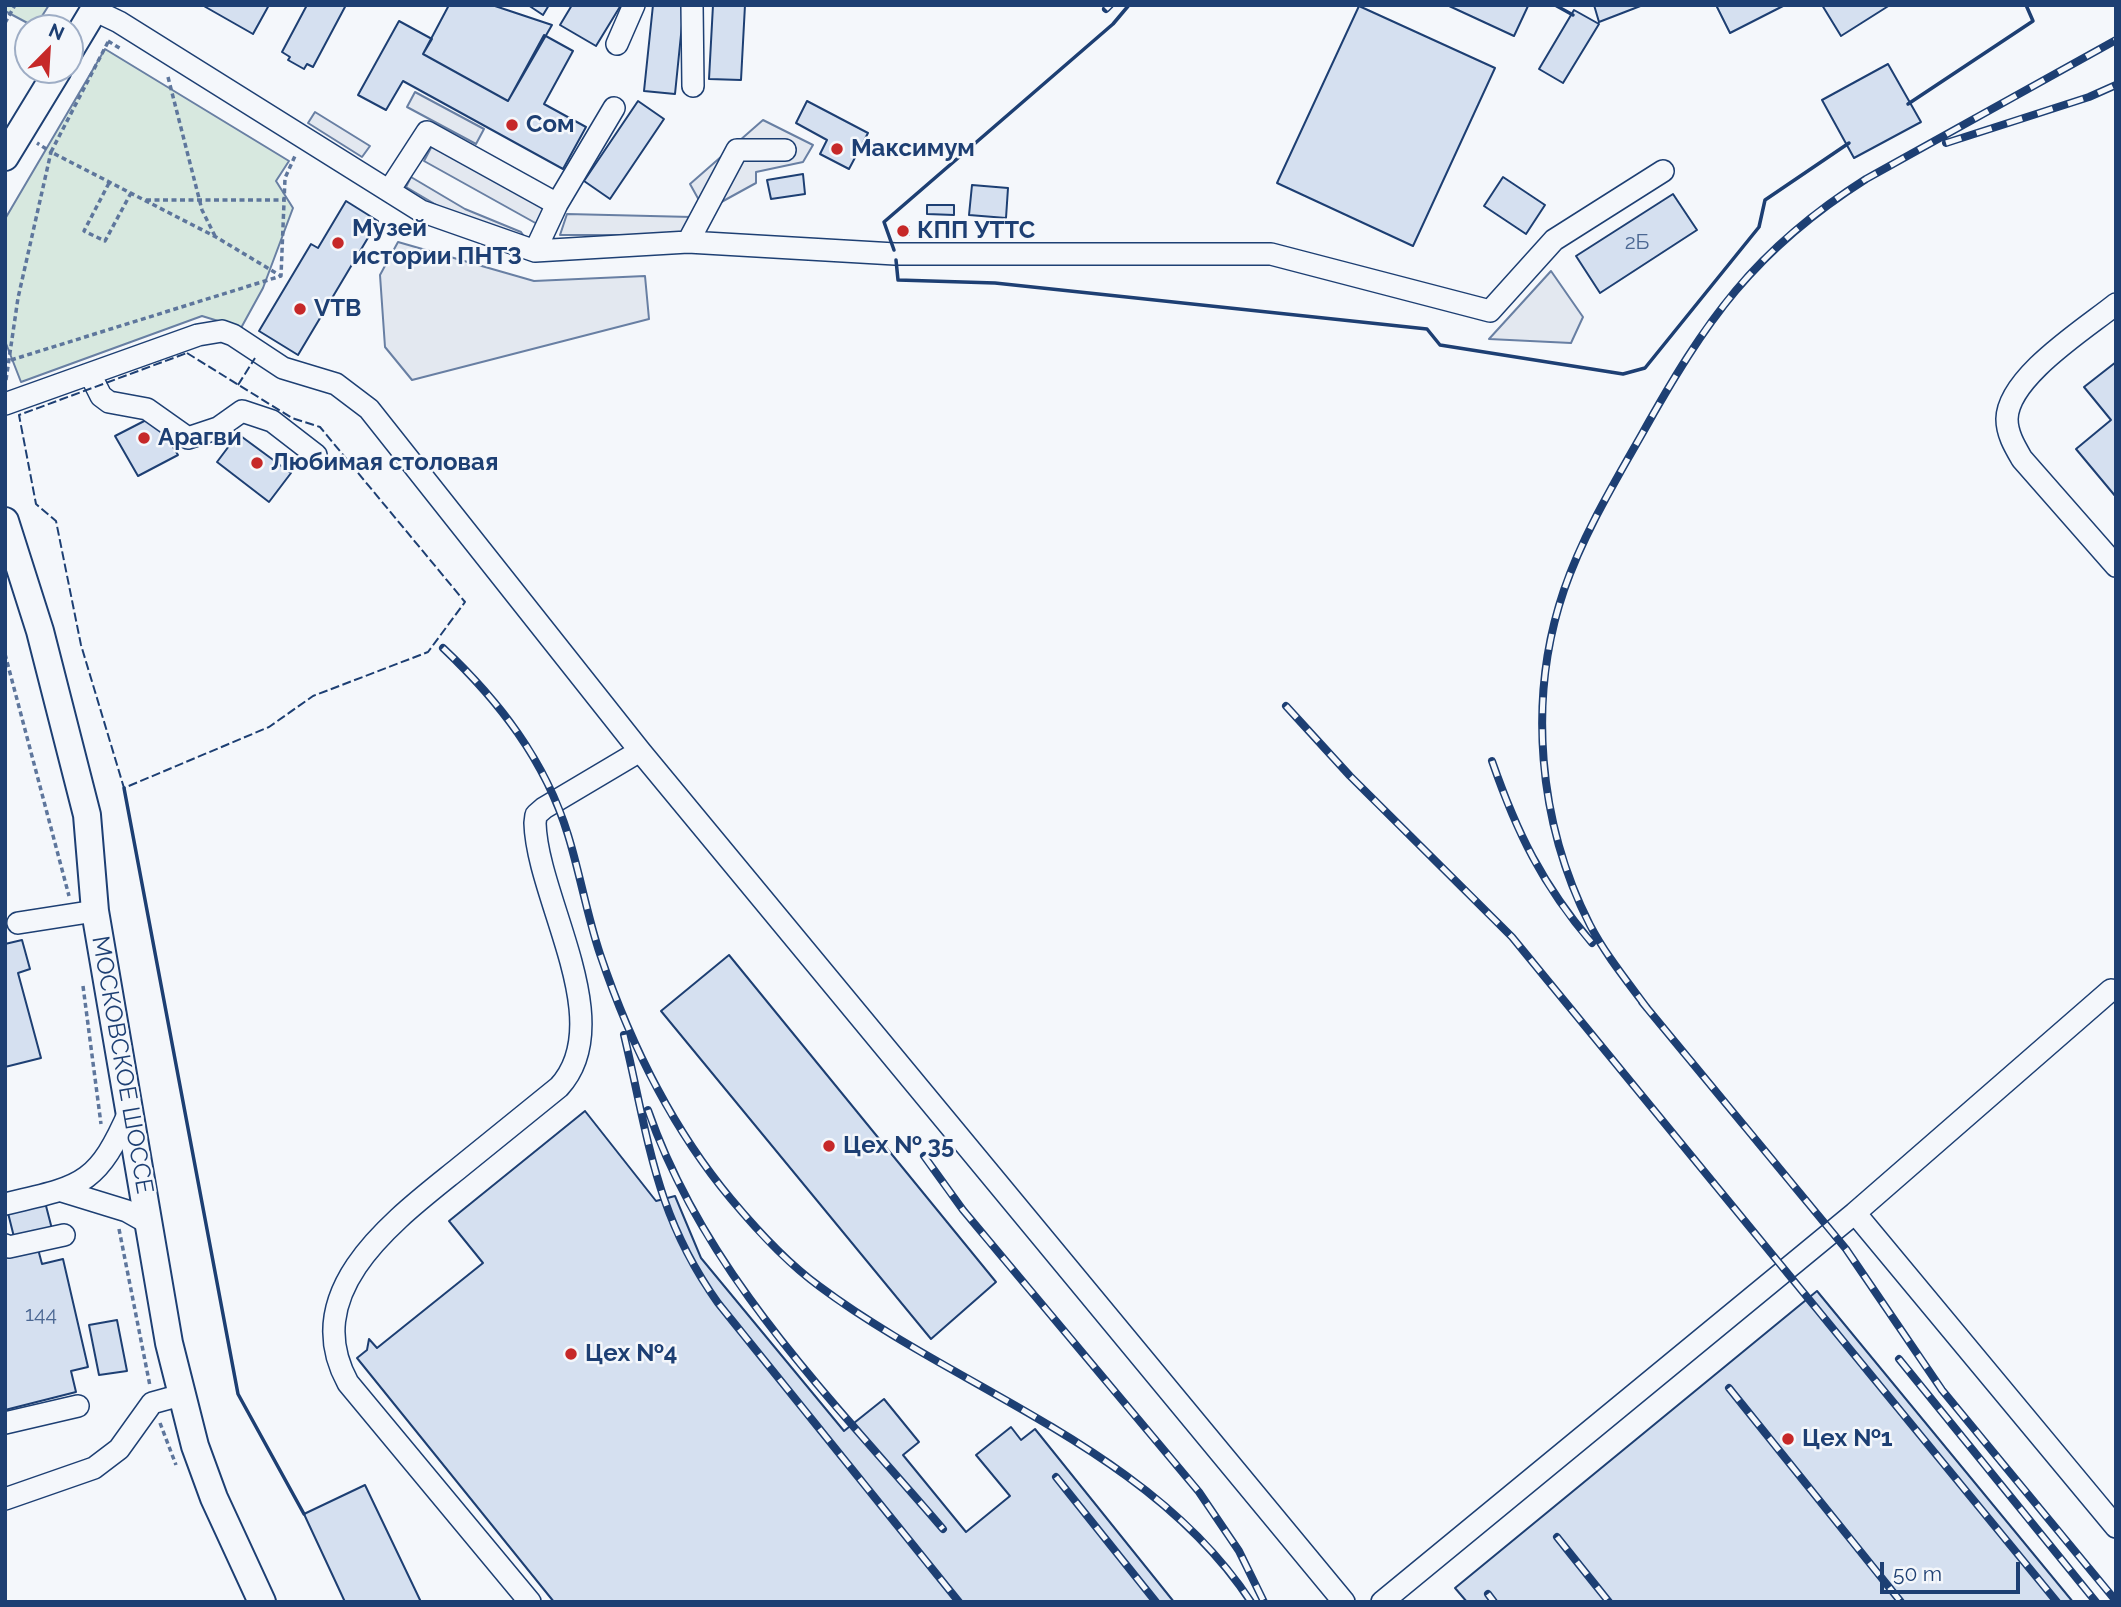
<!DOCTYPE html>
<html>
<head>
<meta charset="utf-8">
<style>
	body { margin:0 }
	#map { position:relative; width:2121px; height:1607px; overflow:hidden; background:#f4f7fb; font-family:Raleway,sans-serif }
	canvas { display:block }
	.frame { position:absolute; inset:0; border:7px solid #1d3f73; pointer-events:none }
	.north { position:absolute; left:14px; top:14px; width:70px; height:70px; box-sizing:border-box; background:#f4f7fb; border:2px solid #9eadc5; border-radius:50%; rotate:24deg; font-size:19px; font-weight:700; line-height:28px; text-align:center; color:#1d3f73 }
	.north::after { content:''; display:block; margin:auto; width:24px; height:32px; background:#c62828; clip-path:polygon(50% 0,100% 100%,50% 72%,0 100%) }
	.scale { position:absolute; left:1880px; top:1562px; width:140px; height:32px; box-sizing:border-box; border:4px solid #1d3f73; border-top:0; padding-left:9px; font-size:21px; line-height:24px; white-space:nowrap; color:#1d3f73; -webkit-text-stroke:5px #f4f7fb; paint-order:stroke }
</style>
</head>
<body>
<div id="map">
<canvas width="2121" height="1607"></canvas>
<div class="frame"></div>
<div class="north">N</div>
<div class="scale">50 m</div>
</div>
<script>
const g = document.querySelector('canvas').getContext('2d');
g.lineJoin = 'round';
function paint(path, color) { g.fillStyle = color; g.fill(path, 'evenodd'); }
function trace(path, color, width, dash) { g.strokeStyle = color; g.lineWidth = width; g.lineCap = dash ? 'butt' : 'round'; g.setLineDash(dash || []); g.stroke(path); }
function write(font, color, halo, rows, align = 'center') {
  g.font = font + ' Raleway,sans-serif'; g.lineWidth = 5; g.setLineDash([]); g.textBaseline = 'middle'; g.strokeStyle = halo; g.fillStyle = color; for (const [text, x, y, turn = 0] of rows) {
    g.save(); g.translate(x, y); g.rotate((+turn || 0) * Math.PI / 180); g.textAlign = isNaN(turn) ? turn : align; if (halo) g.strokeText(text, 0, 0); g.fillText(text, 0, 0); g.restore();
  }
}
const green = new Path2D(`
	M 5,5 L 49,5 L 35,27 L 5,11 Z
	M 105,49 L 289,161 L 276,181 L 293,208 L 263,288 L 241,328 L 202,316 L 21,382 L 5,341 L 5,219 Z`);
const parking = new Path2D(`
	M 415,92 L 484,129 L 476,144 L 407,107 Z
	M 315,112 L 370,146 L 362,157 L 308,123 Z
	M 763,120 L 813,145 L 803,162 L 756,172 L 756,183 L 705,211 L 690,184 Z
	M 434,142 L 549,206 L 539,225 L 424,161 Z
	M 411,177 L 465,209 L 521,232 L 528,242 L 455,216 L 406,187 Z
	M 567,214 L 692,217 L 684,235 L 560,235 Z
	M 398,242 L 534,281 L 645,276 L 649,319 L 412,380 L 385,347 L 380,275 Z
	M 1551,271 L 1583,317 L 1571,343 L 1489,339 Z`);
const building = new Path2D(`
	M 202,5 L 269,5 L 253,34 Z
	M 307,5 L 346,5 L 313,67 L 307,64 L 304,69 L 288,60 L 290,57 L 282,52 Z
	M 449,5 L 492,5 L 552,25 L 508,101 L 423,54 Z
	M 528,5 L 549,5 L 543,15 Z
	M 572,5 L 621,5 L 596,46 L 560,25 Z
	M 653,5 L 684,5 L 675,94 L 644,91 Z
	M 713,5 L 745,5 L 741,80 L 709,79 Z
	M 1447,5 L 1525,5 L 1528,6 L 1514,36 Z
	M 1594,5 L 1643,5 L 1599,22 Z
	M 1716,5 L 1785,5 L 1730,33 Z
	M 1822,5 L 1890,5 L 1841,36 Z
	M 1359,6 L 1495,68 L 1413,246 L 1277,183 Z
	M 1574,10 L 1599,24 L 1563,83 L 1539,69 Z
	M 399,21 L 432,39 L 423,54 L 508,101 L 544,35 L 573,51 L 544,104 L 586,127 L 563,169 L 403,81 L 386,110 L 358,95 Z
	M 1888,64 L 1921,122 L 1854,158 L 1822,100 Z
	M 638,101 L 664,119 L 610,199 L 584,181 Z
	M 807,101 L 868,133 L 849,169 L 820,154 L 827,140 L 796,123 Z
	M 803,174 L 805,194 L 771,199 L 767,180 Z
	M 1503,177 L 1545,205 L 1526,234 L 1484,206 Z
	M 972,185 L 1008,188 L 1006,218 L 969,215 Z
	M 1673,194 L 1697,230 L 1600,293 L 1576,256 Z
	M 346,201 L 378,221 L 298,355 L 259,331 L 311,244 L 318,248 Z
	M 927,205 L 954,205 L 954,215 L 927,214 Z
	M 909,227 L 909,235 L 898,235 L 898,228 Z
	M 2116,362 L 2116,497 L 2076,449 L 2111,420 L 2084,387 Z
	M 154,416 L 178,455 L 138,476 L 115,436 Z
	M 238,434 L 291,473 L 269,502 L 217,462 Z
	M 22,940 L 30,969 L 18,973 L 41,1058 L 5,1067 L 5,944 Z
	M 729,955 L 996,1282 L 931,1339 L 661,1011 Z
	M 585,1111 L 656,1201 L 675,1196 L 701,1258 L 844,1431 L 884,1399 L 919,1442 L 903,1455 L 966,1532 L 1010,1496 L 976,1455 L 1011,1427 L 1021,1440 L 1035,1429 L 1174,1602 L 554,1602 L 357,1358 L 367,1350 L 369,1339 L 377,1348 L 483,1263 L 449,1221 Z
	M 45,1202 L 52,1229 L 14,1237 L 7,1209 Z
	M 38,1249 L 42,1264 L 63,1259 L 88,1367 L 71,1371 L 76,1392 L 5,1410 L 5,1257 Z
	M 1817,1291 L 2073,1602 L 1467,1602 L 1455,1588 Z
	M 117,1320 L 127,1371 L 99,1375 L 89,1325 Z
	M 365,1485 L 421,1602 L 345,1602 L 304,1514 Z`);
const path = new Path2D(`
	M 5,23 L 15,5
	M 108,41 L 121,49
	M 108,42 L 51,152 L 216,237 L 281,276
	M 168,77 L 202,210 L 215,236
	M 109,183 L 84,231 L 105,241 L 131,193
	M 146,200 L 285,200
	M 11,360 L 281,276 L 285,178 L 295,156
	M 6,380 L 18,298 L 51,152 L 37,143
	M 5,654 L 69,896
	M 83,986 L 101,1124
	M 119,1229 L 150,1386
	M 160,1423 L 176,1465`);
const minor = new Path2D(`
	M 692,5 L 693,86
	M 94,10 L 119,22 L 421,211 L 535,251 L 688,242 L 895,254 L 1271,254 L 1490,311 L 1554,240 L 1663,171
	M 617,44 L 634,5
	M 390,189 L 427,132 L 557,204
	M 688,242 L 737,150 L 785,150
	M 535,251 L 557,204 L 614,108
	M 2116,304 C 2085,329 2008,377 2007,419 C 2007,434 2015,447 2022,459 L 2116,566
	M 90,374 L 101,396 L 109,402 L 147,409 L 188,438 L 218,428 L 242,411 L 272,421 L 316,455
	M 5,404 L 198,335 L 222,331 L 233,335 L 283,368 L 336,384 L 369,409 L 640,751 L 1344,1602
	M 18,923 L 95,911
	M 2116,991 L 2111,990 L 1855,1213 L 2116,1527
	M 62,1191 L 127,1211 L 150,1224
	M 5,1204 C 82,1186 97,1186 130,1110
	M 5,1245 L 9,1247 L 64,1235
	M 5,1423 L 78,1406
	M 5,1499 L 94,1468 L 119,1449 L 152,1403 L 181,1395
	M 530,1602 L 348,1383 C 297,1290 396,1219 459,1168 C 492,1141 526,1114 559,1087 C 619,1022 537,899 535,823 L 536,815 L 544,808 L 640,751
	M 1382,1602 L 1855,1213`);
const major = new Path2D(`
	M 70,50 L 97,5
	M 5,157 L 58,70
	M 5,521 L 40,631 L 87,815 L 95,911 L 169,1343 L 195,1446 L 214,1498 L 262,1602`);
const rail = new Path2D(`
	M 1106,9 L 1110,5
	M 1946,143 L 2089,97 L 2116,85
	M 443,648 C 499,701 545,760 568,835 C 580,874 587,915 600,954 C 630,1043 671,1127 731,1199 C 757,1230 786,1262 819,1286 C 958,1390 1151,1449 1251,1602
	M 1286,706 L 1350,776 L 1512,937 L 2057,1602
	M 1492,761 C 1517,833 1542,884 1592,943
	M 1642,1002 L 1846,1249 L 1942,1390 L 2116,1601
	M 1647,1008 C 1627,981 1605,954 1590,925 C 1538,823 1527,698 1564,590 C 1583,535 1613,485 1642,434 C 1705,321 1754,250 1866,179 L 2116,40
	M 624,1035 C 649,1139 654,1213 718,1303 L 959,1602
	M 648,1110 C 705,1275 832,1399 943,1529
	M 924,1156 L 963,1210 L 1199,1492 L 1239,1551 L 1264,1602
	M 1899,1359 L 2096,1602
	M 1729,1388 L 1901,1602
	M 1056,1477 L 1156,1602
	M 1557,1537 L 1609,1602
	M 1488,1594 L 1494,1602`);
const fence = new Path2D(`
	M 187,353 L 292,418 L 320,427 L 465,602 L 428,652 L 313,696 L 269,727 L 124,788 L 81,645 L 56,521 L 36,504 L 19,415 Z
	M 238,385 L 255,358`);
const wall = new Path2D(`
	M 1555,5 L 1573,15
	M 1908,104 L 2033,21 L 2026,5
	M 894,250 L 884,222 L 1113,24 L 1129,5
	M 896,260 L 898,280 L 995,283 L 1427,329 L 1440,345 L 1623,374 L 1645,368 L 1759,227 L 1765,200 L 1849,143
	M 124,788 L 238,1394 L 304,1514`);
const markers = [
	[512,125,7,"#c62828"],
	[837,149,7,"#c62828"],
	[903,231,7,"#c62828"],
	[338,243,7,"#c62828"],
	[300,309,7,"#c62828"],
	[144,438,7,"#c62828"],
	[257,463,7,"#c62828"],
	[829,1146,7,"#c62828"],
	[571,1354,7,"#c62828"],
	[1788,1439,7,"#c62828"]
];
const numberNames = [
	["2Б",1637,243],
	["144",41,1315]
];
const poiNames = [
	["Сом",526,125],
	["Максимум",851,149],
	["Музей",352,229],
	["истории ПНТЗ",352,257],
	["КПП УТТС",917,231],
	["VTB",314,309],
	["Арагви",158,438],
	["Любимая столовая",271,463],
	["Цех № 35",843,1146],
	["Цех №4",585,1354],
	["Цех №1",1802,1439]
];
const streetNames = [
	["МОСКОВСКОЕ ШОССЕ",122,1065,80]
];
paint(green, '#d7e8df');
trace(green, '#687fa3', 2);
paint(parking, '#e3e8f0');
trace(parking, '#687fa3', 2);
paint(building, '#d5e0f0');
trace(building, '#1d3f73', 2);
trace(minor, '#1d3f73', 24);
trace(major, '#1d3f73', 30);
trace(path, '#5e769c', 3.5, [5, 3.5]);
trace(minor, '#f4f7fb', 21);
trace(major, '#f4f7fb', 26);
trace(rail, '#1d3f73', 8);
trace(rail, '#f4f7fb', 5, [16]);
trace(fence, '#1d3f73', 2, [9, 3.5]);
trace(wall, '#1d3f73', 3.5);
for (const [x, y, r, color] of markers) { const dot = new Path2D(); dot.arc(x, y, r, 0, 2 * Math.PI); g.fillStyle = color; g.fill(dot); trace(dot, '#f4f7fb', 2.5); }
write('21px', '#4b6792', null, numberNames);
write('bold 24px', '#1d3f73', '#f4f7fb', poiNames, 'left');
write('24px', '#1d3f73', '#f4f7fb', streetNames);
</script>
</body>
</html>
